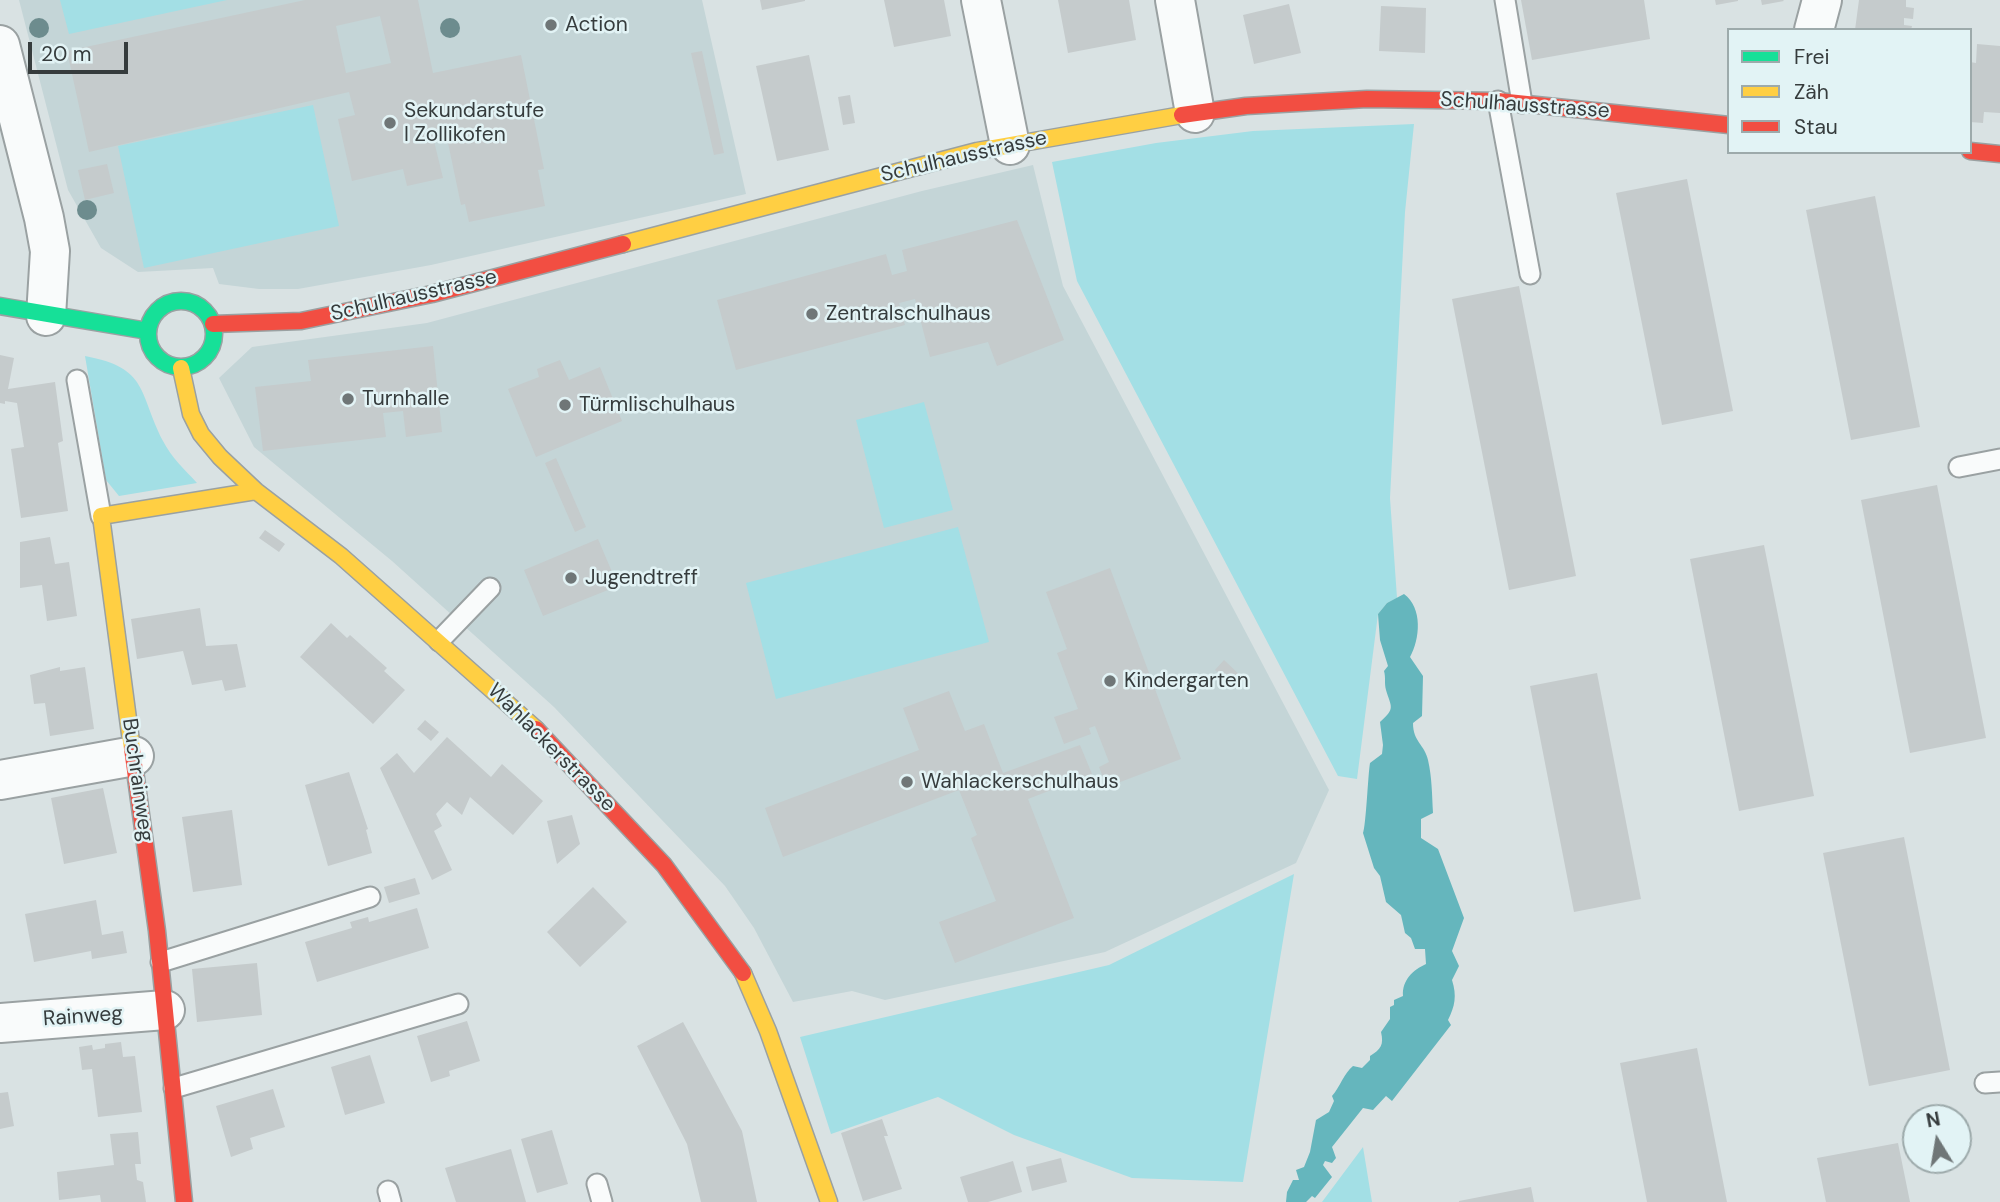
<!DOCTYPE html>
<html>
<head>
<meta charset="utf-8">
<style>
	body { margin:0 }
	#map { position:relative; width:2000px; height:1202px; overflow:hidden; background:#d9e2e3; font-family:"DM Sans",sans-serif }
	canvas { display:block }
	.legend { position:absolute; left:1727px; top:28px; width:245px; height:126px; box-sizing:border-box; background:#e2f3f5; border:2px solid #9daaab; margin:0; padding:9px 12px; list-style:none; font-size:21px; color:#363c3d }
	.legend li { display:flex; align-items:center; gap:14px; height:35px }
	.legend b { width:35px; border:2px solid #9daaab }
	.north { position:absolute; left:1902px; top:1104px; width:70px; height:70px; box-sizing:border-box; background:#e2f3f5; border:2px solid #9daaab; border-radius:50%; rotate:349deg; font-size:19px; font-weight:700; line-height:28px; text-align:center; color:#363c3d }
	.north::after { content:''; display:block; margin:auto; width:24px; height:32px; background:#6f7677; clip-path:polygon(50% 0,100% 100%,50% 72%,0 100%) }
	.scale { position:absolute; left:28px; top:42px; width:100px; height:32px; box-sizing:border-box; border:4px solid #363c3d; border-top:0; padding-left:9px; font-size:21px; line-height:24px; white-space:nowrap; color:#363c3d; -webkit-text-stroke:5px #e2f3f5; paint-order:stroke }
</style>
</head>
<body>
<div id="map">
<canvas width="2000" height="1202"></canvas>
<ul class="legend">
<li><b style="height:9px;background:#16e098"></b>Frei</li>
<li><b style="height:9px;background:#ffcf43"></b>Zäh</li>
<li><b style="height:9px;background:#f24e42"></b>Stau</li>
</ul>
<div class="north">N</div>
<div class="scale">20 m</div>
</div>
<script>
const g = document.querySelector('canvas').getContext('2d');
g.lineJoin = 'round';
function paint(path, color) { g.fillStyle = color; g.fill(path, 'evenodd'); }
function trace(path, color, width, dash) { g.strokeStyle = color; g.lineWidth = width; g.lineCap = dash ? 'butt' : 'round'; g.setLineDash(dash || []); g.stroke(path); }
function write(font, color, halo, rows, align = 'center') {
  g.font = font + ' "DM Sans",sans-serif'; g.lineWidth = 5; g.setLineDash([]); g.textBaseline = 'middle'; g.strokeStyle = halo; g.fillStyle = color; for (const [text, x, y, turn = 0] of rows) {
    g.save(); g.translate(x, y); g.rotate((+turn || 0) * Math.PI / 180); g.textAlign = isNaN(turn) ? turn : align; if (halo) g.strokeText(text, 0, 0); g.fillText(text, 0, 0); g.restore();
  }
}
const built = new Path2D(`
	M 19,0 L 702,0 L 746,194 L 431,265 L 298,289 L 259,289 L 219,284 L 213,268 L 138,272 L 101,248 L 68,190 Z
	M 1033,165 L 1063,286 L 1329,790 L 1296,863 L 1105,952 L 885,1000 L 852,991 L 793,1002 L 754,928 L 725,886 L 554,707 L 392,561 L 254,447 L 219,378 L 252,347 L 427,323 L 922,191 Z`);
const green = new Path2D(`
	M 60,0 L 227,0 L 69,34 Z
	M 313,105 L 339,226 L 144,268 L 118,146 Z
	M 1414,124 L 1405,212 L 1390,498 L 1397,598 L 1387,603 L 1378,614 L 1357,779 L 1338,776 L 1077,281 L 1052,162 L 1156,143 L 1253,131 Z
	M 85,356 C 149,368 138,392 163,441 C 171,457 185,470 197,483 L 119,496 L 106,480 Z
	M 924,402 L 953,510 L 884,528 L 856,420 Z
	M 958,527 L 989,642 L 776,699 L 746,583 Z
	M 1294,874 L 1243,1182 L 1132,1178 L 1014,1135 L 938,1097 L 831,1134 L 800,1037 L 1109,965 Z
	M 1363,1147 L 1372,1202 L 1322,1202 Z`);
const water = new Path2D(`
	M 1404,594 C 1423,608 1420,639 1410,657 L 1423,676 L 1422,716 L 1413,723 C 1413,742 1425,745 1428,760 C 1432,777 1432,795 1433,813 L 1421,819 L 1421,838 L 1438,849 L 1464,918 L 1452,951 L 1459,966 L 1452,980 C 1457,996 1455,1006 1448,1020 L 1451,1025 L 1392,1101 L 1386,1096 L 1373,1110 L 1363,1108 L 1332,1147 L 1336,1158 L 1332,1163 L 1325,1161 L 1323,1165 L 1332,1177 L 1315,1198 L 1312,1196 L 1306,1202 L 1286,1202 L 1287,1192 L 1293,1180 L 1299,1180 L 1296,1170 L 1304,1167 L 1310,1152 L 1316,1120 L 1329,1112 L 1334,1101 L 1332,1096 C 1340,1087 1344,1073 1353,1066 L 1362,1068 L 1370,1060 L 1370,1056 C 1381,1049 1384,1045 1381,1032 L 1390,1019 L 1390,1007 L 1394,1005 L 1394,1000 L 1403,996 C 1402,980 1413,970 1426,964 L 1425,949 L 1415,949 L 1411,938 L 1405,933 L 1401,915 L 1386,902 L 1380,876 L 1374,868 L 1363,833 C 1366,826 1368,775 1370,763 L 1382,754 L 1383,745 L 1380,722 C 1396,708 1391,707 1386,690 C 1384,683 1386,678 1384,671 L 1388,666 L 1380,640 L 1378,614 L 1387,603 Z`);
const building = new Path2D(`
	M 305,0 L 418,0 L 433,73 L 521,55 L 544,169 L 538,170 L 545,206 L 469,222 L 465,204 L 461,205 L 447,138 L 434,141 L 443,178 L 407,186 L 403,169 L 352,181 L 338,119 L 355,115 L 349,92 L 89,152 L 67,51 ZM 380,16 L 391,63 L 346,73 L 336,26 Z
	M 760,0 L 805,0 L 805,1 L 762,10 Z
	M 884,0 L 944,0 L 951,36 L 894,47 Z
	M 1058,0 L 1129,0 L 1136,40 L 1068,53 Z
	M 1521,0 L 1644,0 L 1650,39 L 1532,60 Z
	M 1715,0 L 1738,0 L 1738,1 L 1716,5 Z
	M 1761,0 L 1783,0 L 1784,1 L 1762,5 Z
	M 1859,0 L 1906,0 L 1906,7 L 1914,8 L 1913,19 L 1904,18 L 1904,25 L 1912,26 L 1911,30 L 1855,30 Z
	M 1289,4 L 1301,53 L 1254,64 L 1243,15 Z
	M 1381,6 L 1426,8 L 1425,53 L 1379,51 Z
	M 1977,44 L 2000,46 L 2000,113 L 1984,112 L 1983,123 L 1970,122 L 1970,62 L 1976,63 Z
	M 702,51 L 724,153 L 714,155 L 691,53 Z
	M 809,55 L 829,150 L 777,161 L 756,66 Z
	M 850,95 L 855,123 L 843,125 L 838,97 Z
	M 107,164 L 114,193 L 85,200 L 78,170 Z
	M 1687,179 L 1733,411 L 1662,425 L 1616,193 Z
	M 1875,196 L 1920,427 L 1851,440 L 1806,210 Z
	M 1017,220 L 1064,340 L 997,366 L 988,342 L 930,357 L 915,299 L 899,303 L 905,325 L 736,370 L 717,300 L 886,254 L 892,275 L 907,271 L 902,250 Z
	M 1519,286 L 1576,576 L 1509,590 L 1452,299 Z
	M 433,346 L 442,432 L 406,437 L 403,411 L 383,413 L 386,437 L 263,451 L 255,387 L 311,381 L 308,360 Z
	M 0,355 L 14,358 L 8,389 L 55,382 L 63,441 L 58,443 L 68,511 L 21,518 L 11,449 L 24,447 L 17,403 L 5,401 L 5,404 L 0,403 Z
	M 560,360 L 569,380 L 600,367 L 622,421 L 536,457 L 508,389 L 539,377 L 537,369 Z
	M 556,458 L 586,527 L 575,532 L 545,463 Z
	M 1937,485 L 1986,738 L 1910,753 L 1861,500 Z
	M 265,530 L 285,544 L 279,552 L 259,538 Z
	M 50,537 L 55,564 L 69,562 L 77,616 L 47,621 L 42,585 L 20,588 L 20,542 Z
	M 598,539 L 618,586 L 543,616 L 524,570 Z
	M 1764,545 L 1814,796 L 1739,811 L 1690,559 Z
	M 1110,568 L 1181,759 L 1107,787 L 1099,767 L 1109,762 L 1095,726 L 1089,728 L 1091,734 L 1064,744 L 1054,717 L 1078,709 L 1057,653 L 1067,649 L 1046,592 Z
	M 200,608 L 206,646 L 237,644 L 246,687 L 225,691 L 222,680 L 192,685 L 183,651 L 137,659 L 131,619 Z
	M 331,623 L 347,638 L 350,635 L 387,668 L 384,671 L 405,690 L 373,724 L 300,657 Z
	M 1224,660 L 1244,679 L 1235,689 L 1215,670 Z
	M 60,667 L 60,671 L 85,667 L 94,729 L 50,736 L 45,703 L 34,704 L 30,675 Z
	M 1597,673 L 1641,899 L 1574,912 L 1530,686 Z
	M 949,691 L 965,731 L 984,724 L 1003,773 L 1080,745 L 1092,774 L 1028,799 L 1074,918 L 955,963 L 939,922 L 996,901 L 971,838 L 977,835 L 959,790 L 783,857 L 765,808 L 919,750 L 903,708 Z
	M 425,720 L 439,732 L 431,741 L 417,729 Z
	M 447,737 L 491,777 L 502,764 L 543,801 L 513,835 L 470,797 L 462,815 L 447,802 L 436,814 L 442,826 L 434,831 L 452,870 L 432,880 L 380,768 L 397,753 L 414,773 Z
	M 349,772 L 368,829 L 366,830 L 372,853 L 328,866 L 305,785 Z
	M 103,788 L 117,853 L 64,864 L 51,798 Z
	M 232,810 L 242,885 L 193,892 L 182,817 Z
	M 572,815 L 580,844 L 557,864 L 547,821 Z
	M 1904,837 L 1950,1070 L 1869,1086 L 1823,853 Z
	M 415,878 L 420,894 L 389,903 L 384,887 Z
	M 593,887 L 627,922 L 580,967 L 547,932 Z
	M 96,900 L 102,935 L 123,931 L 127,953 L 92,959 L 91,951 L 34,962 L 25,914 Z
	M 417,908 L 429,948 L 317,982 L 305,942 L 352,928 L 350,922 L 368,917 L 369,922 Z
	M 257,963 L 262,1015 L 197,1022 L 192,969 Z
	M 467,1021 L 480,1061 L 449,1071 L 450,1076 L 431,1082 L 417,1036 Z
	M 683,1022 L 742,1131 L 757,1202 L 701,1202 L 687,1144 L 637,1046 Z
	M 121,1042 L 123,1057 L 135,1056 L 142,1112 L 98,1117 L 92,1069 L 82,1070 L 79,1047 L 92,1045 L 93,1050 L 105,1048 L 105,1044 Z
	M 1697,1048 L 1727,1202 L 1647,1202 L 1620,1063 Z
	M 370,1055 L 385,1103 L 345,1115 L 331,1067 Z
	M 273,1089 L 285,1127 L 250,1138 L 253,1149 L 231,1157 L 216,1106 Z
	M 8,1092 L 14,1126 L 0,1129 L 0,1093 Z
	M 882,1119 L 888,1136 L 884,1136 L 902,1189 L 863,1201 L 841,1133 Z
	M 552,1130 L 568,1184 L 537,1193 L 521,1139 Z
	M 138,1132 L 141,1164 L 135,1164 L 137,1180 L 143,1182 L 146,1202 L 101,1202 L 100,1195 L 59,1200 L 57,1172 L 114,1165 L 110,1134 Z
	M 1898,1143 L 1910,1202 L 1826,1202 L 1817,1158 Z
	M 511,1149 L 526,1202 L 456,1202 L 445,1168 Z
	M 1061,1158 L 1067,1182 L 1032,1191 L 1026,1167 Z
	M 1013,1161 L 1022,1192 L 988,1202 L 968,1202 L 960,1177 Z
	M 1531,1187 L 1534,1202 L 1459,1202 L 1459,1201 Z`);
const lane = new Path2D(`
	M 1505,0 L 1522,103
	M 1498,101 L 1530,274
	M 77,380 L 101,516
	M 1959,467 L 2000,459
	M 439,641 L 490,588
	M 161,962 L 370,897
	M 1985,1083 L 2000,1082
	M 174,1088 L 458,1004
	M 597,1184 L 602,1202
	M 388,1191 L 391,1202`);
const street = new Path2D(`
	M 981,0 L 1010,145
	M 1175,0 L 1195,113
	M 1814,30 L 1822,0
	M 0,45 L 44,218 L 50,251 L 46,316
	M 0,780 L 134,756
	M 0,1023 L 165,1010`);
const fast = new Path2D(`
	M148 334a33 33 0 1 1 66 0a33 33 0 1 1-66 0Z
	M 0,306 L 148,331`);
const slow = new Path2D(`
	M 623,244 L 977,151 L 1182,115
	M 181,368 L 191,414 L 201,434 L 220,457 L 256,491 L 341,556 L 536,729
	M 132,749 L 101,516 L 256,491
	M 743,973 L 768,1031 L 829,1202`);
const jam = new Path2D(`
	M 1182,115 L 1246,106 L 1367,99 L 1498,101 L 1729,125
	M 1970,151 L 2000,154
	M 213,324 L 301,321 L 432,294 L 623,244
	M 536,729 L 664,865 L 743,973
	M 132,749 L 157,931 L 184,1202`);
const trees = [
	[39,28],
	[450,28],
	[87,210]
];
const markers = [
	[551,25,7,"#6f7677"],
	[390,123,7,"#6f7677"],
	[812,314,7,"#6f7677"],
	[348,399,7,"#6f7677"],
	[565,405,7,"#6f7677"],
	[571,578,7,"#6f7677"],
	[1110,681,7,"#6f7677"],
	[907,782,7,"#6f7677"]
];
const poiNames = [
	["Action",565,25],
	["Sekundarstufe",404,111],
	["I Zollikofen",404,135],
	["Zentralschulhaus",826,314],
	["Turnhalle",362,399],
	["Türmlischulhaus",579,405],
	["Jugendtreff",585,578],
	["Kindergarten",1124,681],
	["Wahlackerschulhaus",921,782]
];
const streetNames = [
	["Schulhausstrasse",1525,106,4],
	["Schulhausstrasse",964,157,-13],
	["Schulhausstrasse",414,296,-13],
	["Wahlackerstrasse",551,748,45],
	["Buchrainweg",137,780,82],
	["Rainweg",83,1017,-4]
];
paint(built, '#c4d5d7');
paint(green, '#a3dfe5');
paint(water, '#65b6bd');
paint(building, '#c5cbcc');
trace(lane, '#9aa1a2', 23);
trace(street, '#9aa1a2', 42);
trace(fast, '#9aa1a2', 19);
trace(slow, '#9aa1a2', 19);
trace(jam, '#9aa1a2', 19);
trace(lane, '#f9fbfb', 19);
trace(street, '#f9fbfb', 38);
trace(fast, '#16e098', 16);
trace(slow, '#ffcf43', 16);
trace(jam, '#f24e42', 16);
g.fillStyle = '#6d8c8e';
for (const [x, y] of trees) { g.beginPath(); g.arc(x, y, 10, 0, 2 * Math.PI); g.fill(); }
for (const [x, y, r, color] of markers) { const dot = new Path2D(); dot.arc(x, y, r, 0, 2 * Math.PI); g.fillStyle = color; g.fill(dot); trace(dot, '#e2f3f5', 2.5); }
write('21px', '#363c3d', '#e2f3f5', poiNames, 'left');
write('21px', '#363c3d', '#e2f3f5', streetNames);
</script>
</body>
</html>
